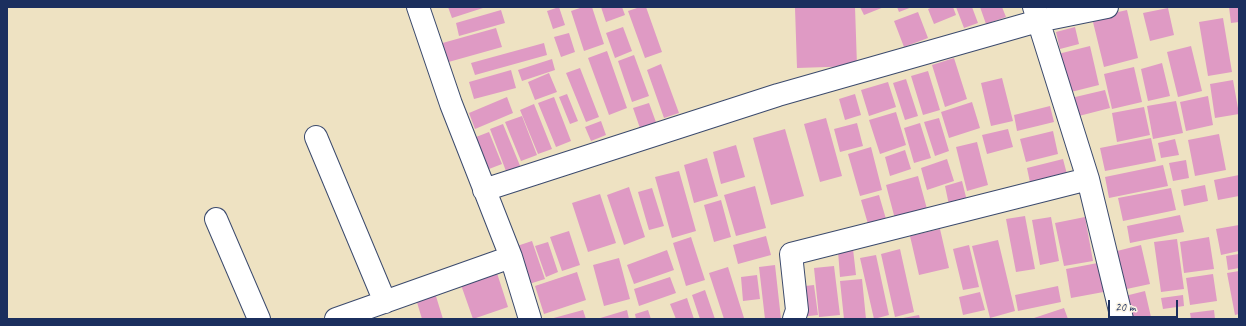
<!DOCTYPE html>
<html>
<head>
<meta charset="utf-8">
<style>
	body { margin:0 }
	#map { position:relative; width:1246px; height:326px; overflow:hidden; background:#eee2c2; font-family:Caveat,sans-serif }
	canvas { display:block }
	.frame { position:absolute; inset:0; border:8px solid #1b2f5e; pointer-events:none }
	.scale { position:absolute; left:1108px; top:300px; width:70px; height:18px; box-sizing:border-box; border:2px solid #1b2f5e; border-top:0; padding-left:5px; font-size:12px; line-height:14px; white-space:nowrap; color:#1b2f5e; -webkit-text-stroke:3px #fcf5e5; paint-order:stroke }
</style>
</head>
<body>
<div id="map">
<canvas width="1246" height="326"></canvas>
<div class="frame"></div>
<div class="scale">20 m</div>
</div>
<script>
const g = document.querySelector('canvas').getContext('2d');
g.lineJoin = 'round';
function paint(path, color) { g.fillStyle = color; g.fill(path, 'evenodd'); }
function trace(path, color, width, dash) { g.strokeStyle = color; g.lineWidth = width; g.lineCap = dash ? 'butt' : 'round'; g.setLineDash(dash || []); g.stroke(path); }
const building = new Path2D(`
	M 448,7 L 486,7 L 452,18 Z
	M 559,7 L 565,25 L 553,29 L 547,11 Z
	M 583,7 L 592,7 L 604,44 L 584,51 L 571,11 Z
	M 601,7 L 622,7 L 625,15 L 606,22 Z
	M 640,7 L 646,7 L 662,52 L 645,58 L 628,11 Z
	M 855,7 L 857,66 L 797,68 L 795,8 Z
	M 860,7 L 884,7 L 864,15 Z
	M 897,7 L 912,7 L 899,12 Z
	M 933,7 L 953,7 L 956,15 L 934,24 L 928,9 Z
	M 956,7 L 972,7 L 978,23 L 964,28 Z
	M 980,7 L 1002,7 L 1006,17 L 986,24 Z
	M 1229,7 L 1239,7 L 1239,22 L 1231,23 Z
	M 1168,8 L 1174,35 L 1150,41 L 1143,13 Z
	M 501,10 L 505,23 L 459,36 L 456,23 Z
	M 1127,10 L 1138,58 L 1104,67 L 1092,18 Z
	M 918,12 L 928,38 L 904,47 L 894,21 Z
	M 1223,18 L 1232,72 L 1208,76 L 1199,22 Z
	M 623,27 L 632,51 L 615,58 L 606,33 Z
	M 1075,27 L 1079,44 L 1060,49 L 1056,32 Z
	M 496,28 L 502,47 L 445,63 L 439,44 Z
	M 569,33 L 575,52 L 561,57 L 554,37 Z
	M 544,43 L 547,55 L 475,75 L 471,63 Z
	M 1090,46 L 1099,85 L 1067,93 L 1058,54 Z
	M 1191,46 L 1202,91 L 1178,97 L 1167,52 Z
	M 607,51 L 627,108 L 609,115 L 588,58 Z
	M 634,55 L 649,96 L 632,102 L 618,61 Z
	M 954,58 L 967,99 L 945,107 L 932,65 Z
	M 552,59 L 555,70 L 522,81 L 518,70 Z
	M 1162,63 L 1170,96 L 1148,101 L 1141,69 Z
	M 661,64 L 679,113 L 664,118 L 647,70 Z
	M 1134,67 L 1142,102 L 1112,109 L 1104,74 Z
	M 580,68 L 599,117 L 586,122 L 566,73 Z
	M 511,70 L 516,88 L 474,99 L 469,82 Z
	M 928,71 L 940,110 L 923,115 L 911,76 Z
	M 549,73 L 557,92 L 535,100 L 528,82 Z
	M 1002,78 L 1013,121 L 991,126 L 981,83 Z
	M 906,79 L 918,116 L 905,120 L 893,83 Z
	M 1233,80 L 1239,114 L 1215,118 L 1210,84 Z
	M 888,82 L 896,107 L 869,116 L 861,90 Z
	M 1105,90 L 1110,108 L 1075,117 L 1071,98 Z
	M 567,94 L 578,121 L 570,124 L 559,97 Z
	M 855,94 L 861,115 L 845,120 L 839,99 Z
	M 1208,96 L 1213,125 L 1186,131 L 1180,102 Z
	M 507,97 L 513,113 L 475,129 L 469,113 Z
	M 554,97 L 571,141 L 556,147 L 538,103 Z
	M 1176,101 L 1183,133 L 1153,139 L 1147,106 Z
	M 972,102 L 980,128 L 949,138 L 941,112 Z
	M 649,103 L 657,125 L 641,131 L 633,108 Z
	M 534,104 L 552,149 L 538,154 L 520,110 Z
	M 1050,106 L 1054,122 L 1017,131 L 1014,115 Z
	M 1144,107 L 1150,135 L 1117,142 L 1112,113 Z
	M 896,112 L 906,145 L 880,154 L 869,120 Z
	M 522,116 L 537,155 L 521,161 L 505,122 Z
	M 826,118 L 842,176 L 820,182 L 804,124 Z
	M 939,118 L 949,151 L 935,156 L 924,122 Z
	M 601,121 L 606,135 L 591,141 L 585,127 Z
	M 857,123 L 863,146 L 840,152 L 834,129 Z
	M 920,123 L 931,158 L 914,163 L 904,128 Z
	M 503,124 L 523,173 L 509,179 L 490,129 Z
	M 785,129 L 804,196 L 771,205 L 753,138 Z
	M 1008,129 L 1013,147 L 987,154 L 982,135 Z
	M 1053,131 L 1058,154 L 1026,162 L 1020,139 Z
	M 489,132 L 502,164 L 489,169 L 476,137 Z
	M 1219,134 L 1226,170 L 1195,176 L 1188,140 Z
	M 1151,138 L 1156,161 L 1105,171 L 1100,148 Z
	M 1175,139 L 1179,155 L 1161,158 L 1158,143 Z
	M 977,142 L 988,185 L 967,191 L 956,147 Z
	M 736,145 L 745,177 L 721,184 L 713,152 Z
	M 871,147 L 882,190 L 860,196 L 848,154 Z
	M 905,150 L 911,169 L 890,176 L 885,157 Z
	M 707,158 L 718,196 L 694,203 L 684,165 Z
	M 947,159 L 954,181 L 927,190 L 921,168 Z
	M 1063,159 L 1068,178 L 1031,187 L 1027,168 Z
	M 1186,160 L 1189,178 L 1173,181 L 1169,163 Z
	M 1163,165 L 1168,186 L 1109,198 L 1105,177 Z
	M 679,171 L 696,231 L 672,238 L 655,177 Z
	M 1239,175 L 1239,196 L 1218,200 L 1214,180 Z
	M 918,176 L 927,209 L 895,219 L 886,185 Z
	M 962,181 L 967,201 L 949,205 L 945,186 Z
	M 1205,185 L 1208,201 L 1184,206 L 1181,190 Z
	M 755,186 L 766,228 L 736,236 L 724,195 Z
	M 629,187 L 645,237 L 624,245 L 607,195 Z
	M 652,188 L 664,226 L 649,230 L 638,192 Z
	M 1171,188 L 1176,210 L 1123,221 L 1118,198 Z
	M 600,194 L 616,243 L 588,252 L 572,203 Z
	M 879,195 L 886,219 L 868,224 L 861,200 Z
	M 721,200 L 731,237 L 714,242 L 704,205 Z
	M 1180,215 L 1184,232 L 1130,243 L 1127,226 Z
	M 1025,216 L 1035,269 L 1016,272 L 1006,219 Z
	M 1051,217 L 1059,261 L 1040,265 L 1032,220 Z
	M 1085,217 L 1093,261 L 1064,266 L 1055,223 Z
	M 1239,225 L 1239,251 L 1221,255 L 1216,229 Z
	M 940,229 L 949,268 L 919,275 L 910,236 Z
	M 569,231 L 580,265 L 562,271 L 550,237 Z
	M 766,236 L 771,255 L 738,264 L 733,245 Z
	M 691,237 L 705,280 L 686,286 L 673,243 Z
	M 1209,237 L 1214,269 L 1184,273 L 1180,242 Z
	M 1177,239 L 1184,289 L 1161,292 L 1154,242 Z
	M 998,240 L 1015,311 L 990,318 L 972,246 Z
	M 532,241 L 545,279 L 529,284 L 517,246 Z
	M 548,242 L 558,272 L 546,277 L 535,246 Z
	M 969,245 L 979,287 L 963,290 L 953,249 Z
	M 1141,245 L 1150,284 L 1122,290 L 1113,252 Z
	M 853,249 L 856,275 L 840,277 L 838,251 Z
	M 900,249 L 914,312 L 895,317 L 881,254 Z
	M 667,250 L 674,270 L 634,284 L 627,265 Z
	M 1239,254 L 1239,268 L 1228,270 L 1226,256 Z
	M 876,255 L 889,315 L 874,319 L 860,258 Z
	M 619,258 L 630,299 L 604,306 L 593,265 Z
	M 1103,262 L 1109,291 L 1071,298 L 1066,269 Z
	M 775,265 L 781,319 L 765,319 L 759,267 Z
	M 834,266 L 840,315 L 819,317 L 814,268 Z
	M 728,267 L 744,318 L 741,319 L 724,319 L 709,273 Z
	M 496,270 L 508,307 L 473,319 L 460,282 Z
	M 1239,271 L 1239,314 L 1235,315 L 1227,273 Z
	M 577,272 L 586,300 L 544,314 L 535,286 Z
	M 1213,274 L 1217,301 L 1190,305 L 1186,278 Z
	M 757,275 L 760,299 L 743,301 L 741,277 Z
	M 670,277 L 676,293 L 639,306 L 634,289 Z
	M 862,279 L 866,319 L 844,319 L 840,281 Z
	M 814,285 L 818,315 L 800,317 L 796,287 Z
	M 1058,286 L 1061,302 L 1018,311 L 1015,295 Z
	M 705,290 L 715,319 L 700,319 L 692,295 Z
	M 1145,291 L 1151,317 L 1131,319 L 1125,296 Z
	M 980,292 L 985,310 L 963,315 L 959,297 Z
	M 435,293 L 443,319 L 422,319 L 416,299 Z
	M 1183,295 L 1184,306 L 1163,309 L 1161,298 Z
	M 687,298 L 694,319 L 676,319 L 670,304 Z
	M 1064,308 L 1068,319 L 1031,319 Z
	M 583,310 L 586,319 L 550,319 Z
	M 627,310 L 629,319 L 597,319 Z
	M 648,310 L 651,319 L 636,319 L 635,314 Z
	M 1214,310 L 1215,319 L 1191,319 L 1190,313 Z
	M 919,315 L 920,319 L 903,319 L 903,318 Z`);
const street = new Path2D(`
	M 418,7 L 451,104 L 511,257 L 530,319
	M 1034,7 L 1088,179 L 1122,319
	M 316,137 L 385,302
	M 484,190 L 778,95 L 1038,21 L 1107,7
	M 216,219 L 259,319
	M 336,319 L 511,257
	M 794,319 L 797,310 L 791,254 L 1088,179`);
paint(building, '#df9ac4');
trace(street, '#3b4a6d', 24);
trace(street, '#fff', 22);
</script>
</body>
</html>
